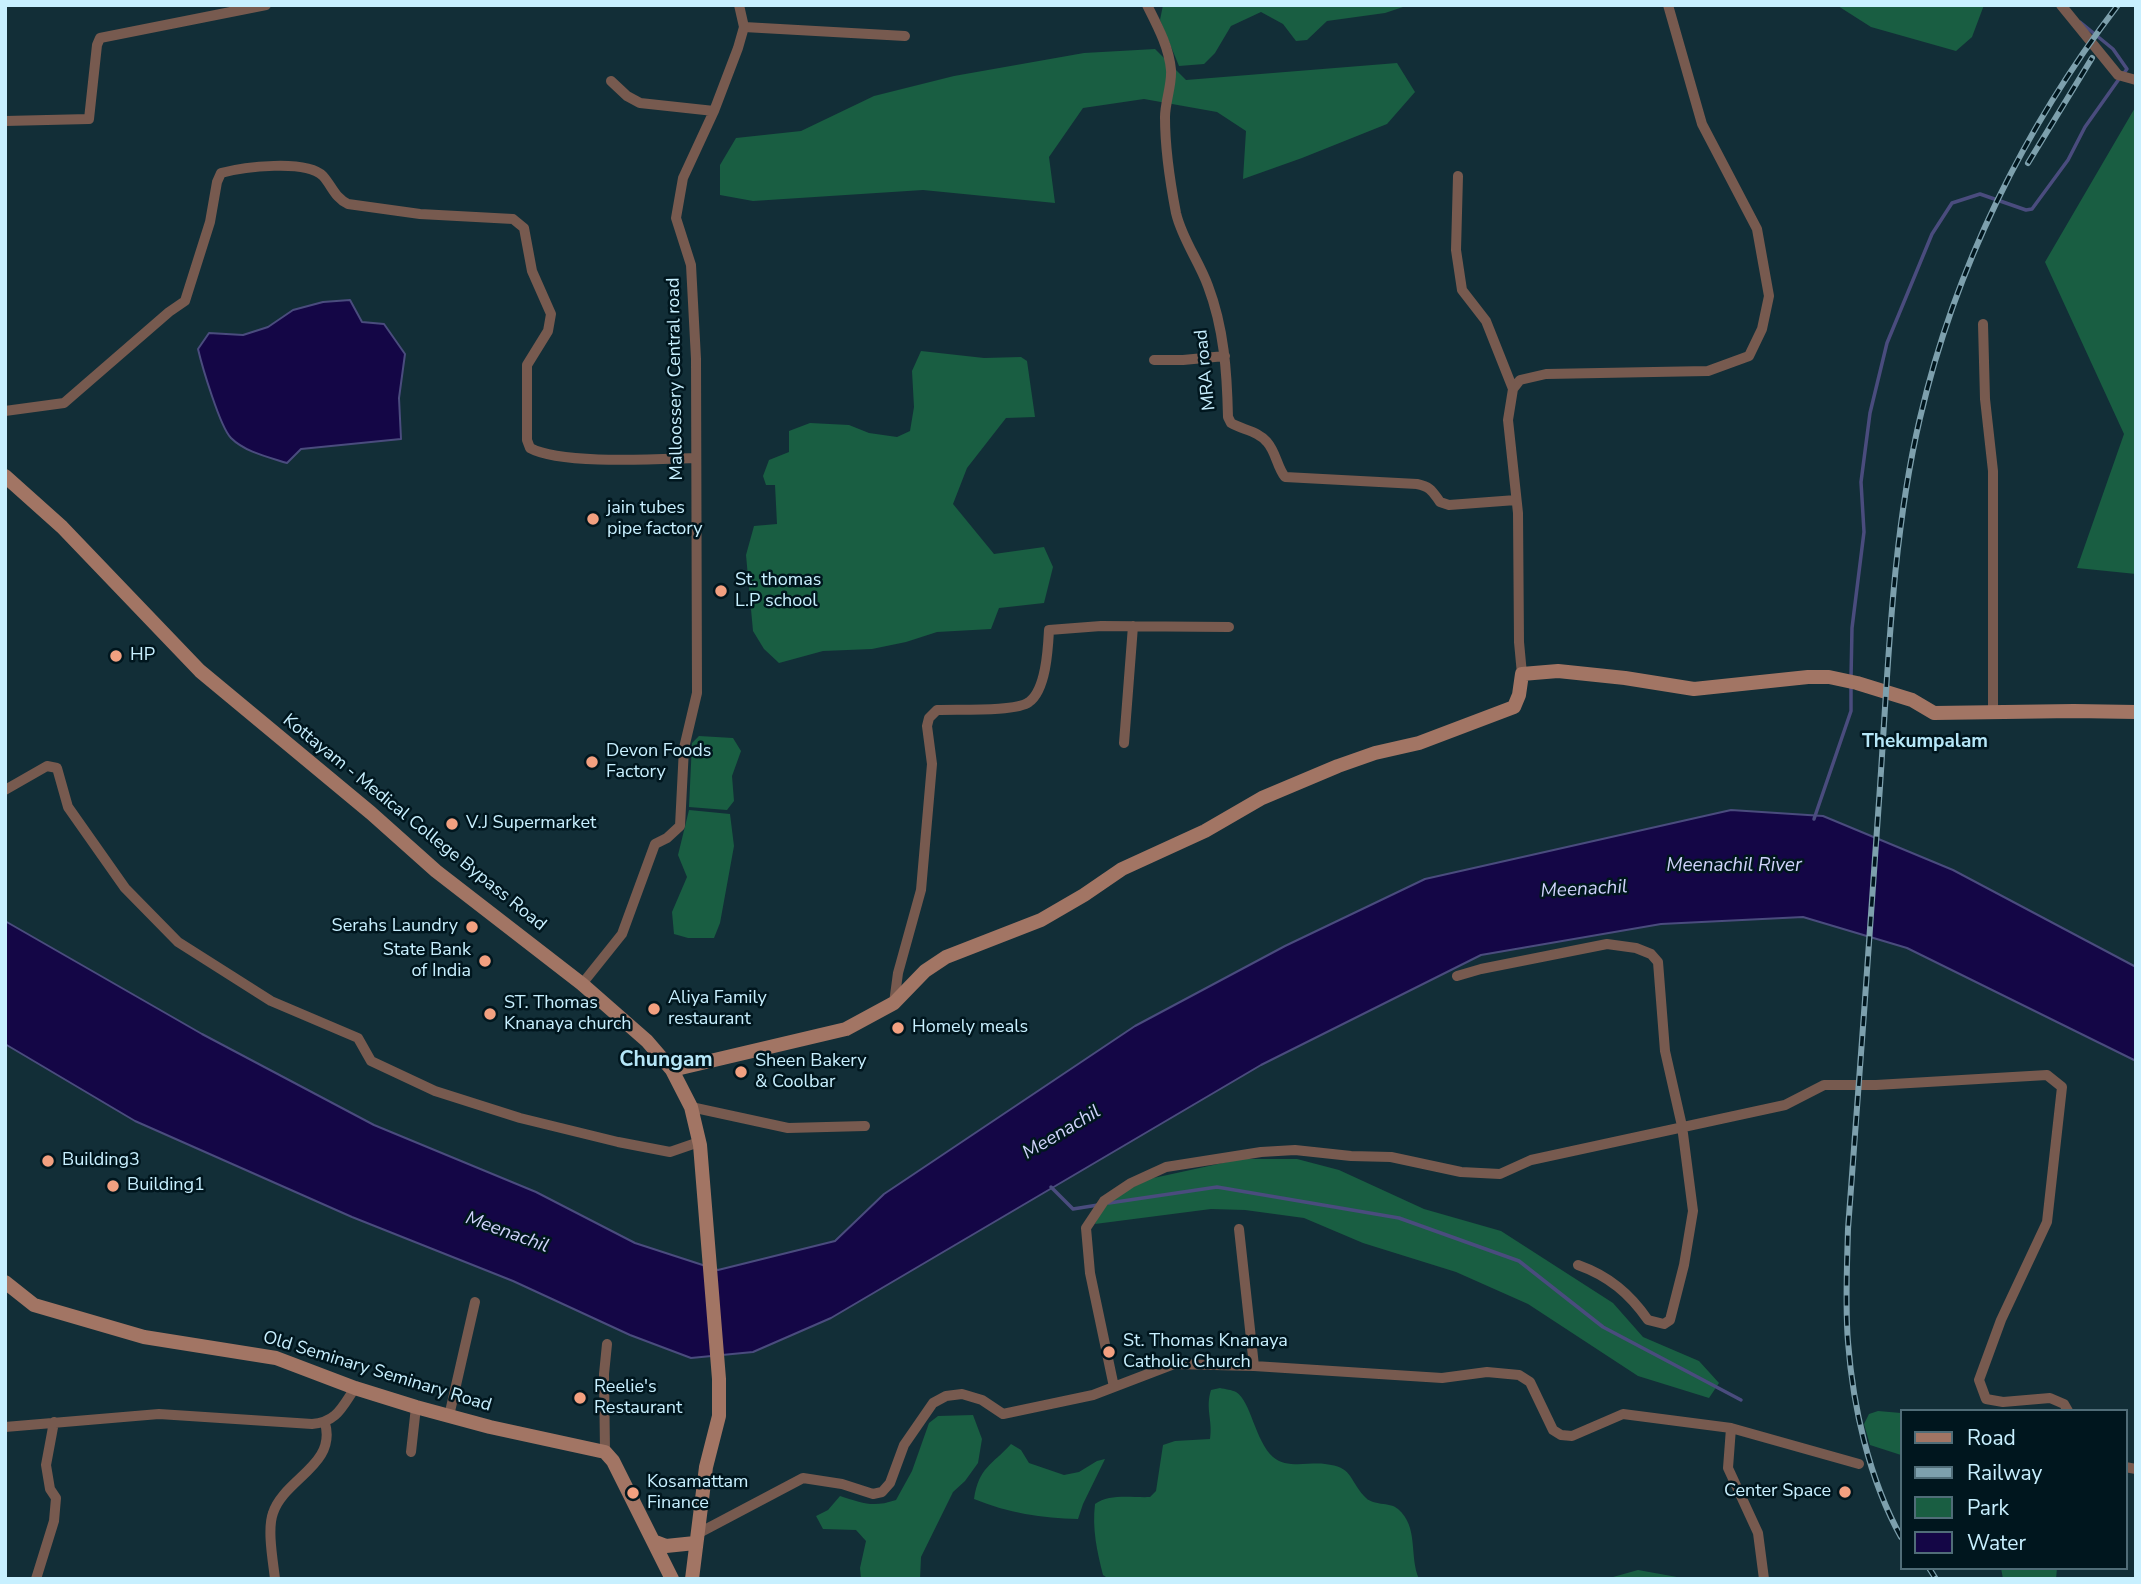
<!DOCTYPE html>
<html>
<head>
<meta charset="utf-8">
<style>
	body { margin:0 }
	#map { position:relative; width:2141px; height:1584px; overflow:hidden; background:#122e37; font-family:"Nunito Sans",sans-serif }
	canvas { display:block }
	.frame { position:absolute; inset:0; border:7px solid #c8f0ff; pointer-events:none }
	.legend { position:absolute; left:1900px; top:1409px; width:228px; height:161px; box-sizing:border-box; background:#00161e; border:2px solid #506d78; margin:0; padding:9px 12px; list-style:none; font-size:21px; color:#c8f0ff }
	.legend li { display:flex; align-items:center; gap:14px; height:35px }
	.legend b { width:35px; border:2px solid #506d78 }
</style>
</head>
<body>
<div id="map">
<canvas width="2141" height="1584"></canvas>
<div class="frame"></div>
<ul class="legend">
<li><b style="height:9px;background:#a27564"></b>Road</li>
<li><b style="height:9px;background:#7da0ad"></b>Railway</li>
<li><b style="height:19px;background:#195e42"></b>Park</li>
<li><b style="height:19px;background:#140646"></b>Water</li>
</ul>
</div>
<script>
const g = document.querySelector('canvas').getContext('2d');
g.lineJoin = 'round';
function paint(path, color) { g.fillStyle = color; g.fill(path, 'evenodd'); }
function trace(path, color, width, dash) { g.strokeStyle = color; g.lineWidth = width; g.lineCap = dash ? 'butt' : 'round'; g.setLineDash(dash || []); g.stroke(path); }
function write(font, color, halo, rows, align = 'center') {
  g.font = font + ' "Nunito Sans",sans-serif'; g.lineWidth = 5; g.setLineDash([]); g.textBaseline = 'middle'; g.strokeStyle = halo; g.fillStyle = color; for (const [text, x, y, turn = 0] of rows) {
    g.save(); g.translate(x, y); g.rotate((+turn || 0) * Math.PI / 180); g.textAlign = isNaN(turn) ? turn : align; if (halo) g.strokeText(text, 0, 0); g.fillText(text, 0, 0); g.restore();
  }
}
const green = new Path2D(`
	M 1163,5 L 1409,5 L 1385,13 L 1327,21 L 1307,40 L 1296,41 L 1283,24 L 1261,12 L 1231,26 L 1215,53 L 1204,64 L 1179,66 L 1160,20 Z
	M 1984,5 L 1972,37 L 1956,51 L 1871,27 L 1838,6 Z
	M 1155,49 L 1186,80 L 1397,63 L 1415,92 L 1387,124 L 1302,158 L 1243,179 L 1246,131 L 1217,112 L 1144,99 L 1083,108 L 1049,157 L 1055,203 L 923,190 L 753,201 L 720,195 L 720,165 L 736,138 L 801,131 L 874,96 L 954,76 L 1084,53 Z
	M 2136,106 L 2136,574 L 2077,568 L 2124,434 L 2045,262 Z
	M 921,351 L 984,358 L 1021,357 L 1027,361 L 1035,417 L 1006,418 L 967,468 L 953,504 L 994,554 L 1044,547 L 1053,567 L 1044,603 L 999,608 L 991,629 L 937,632 L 906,642 L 872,649 L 823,651 L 779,663 L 764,649 L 753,631 L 746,555 L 754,526 L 777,524 L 775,485 L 766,485 L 763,476 L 769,460 L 789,452 L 789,431 L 810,423 L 849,425 L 869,433 L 897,437 L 910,431 L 914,407 L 912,371 Z
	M 699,736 L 733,738 L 741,751 L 732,776 L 734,801 L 727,810 L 689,807 L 692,743 Z
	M 689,810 L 730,814 L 734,846 L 720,923 L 714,938 L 688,938 L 674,934 L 672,912 L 687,877 L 678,855 Z
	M 1241,1159 L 1297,1159 L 1339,1170 L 1424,1209 L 1501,1231 L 1613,1303 L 1643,1337 L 1699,1361 L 1719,1383 L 1709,1398 L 1638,1376 L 1528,1304 L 1456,1272 L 1363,1243 L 1304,1218 L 1245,1210 L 1211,1209 L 1095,1224 L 1105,1202 L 1149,1179 Z
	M 1220,1388 C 1225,1389 1232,1390 1236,1392 C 1251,1401 1255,1441 1273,1457 C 1287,1469 1308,1462 1325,1464 C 1353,1467 1348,1478 1364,1496 C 1373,1507 1389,1501 1398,1509 C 1419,1527 1409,1556 1419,1579 L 1109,1579 L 1103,1575 C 1097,1551 1092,1529 1095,1504 C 1110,1493 1133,1498 1150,1497 L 1156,1491 L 1163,1445 L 1175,1441 L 1210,1439 C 1213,1420 1205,1409 1211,1390 Z
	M 1878,1411 L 1901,1413 L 1901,1455 L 1870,1445 L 1864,1424 L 1869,1414 Z
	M 973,1415 L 982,1439 L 978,1463 L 965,1481 L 953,1492 L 921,1557 L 920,1579 L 861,1579 L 860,1568 L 866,1541 L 856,1530 L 823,1529 L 816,1516 L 828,1510 L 840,1496 C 863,1503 872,1508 896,1500 L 912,1471 L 929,1423 L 938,1416 Z
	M 1011,1444 L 1021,1450 L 1029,1463 L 1064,1475 L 1079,1472 L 1097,1461 L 1105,1459 L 1083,1504 L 1078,1519 C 1042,1518 1008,1513 974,1499 C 979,1467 992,1465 1011,1444 Z
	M 2001,1568 L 2057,1568 L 2056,1579 L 2003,1579 Z
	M 1638,1570 L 1677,1577 L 1678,1579 L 1606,1579 Z`);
const water = new Path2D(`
	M 350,300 L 362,322 L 384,324 L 405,354 L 399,398 L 401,439 L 301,449 L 287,463 C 268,457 245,452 231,438 C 220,427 202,366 198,349 L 209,333 L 243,335 L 268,327 L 293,310 L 323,302 Z
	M 1731,810 L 1823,816 L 1953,870 L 2136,967 L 2136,1061 L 1907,948 L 1803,917 L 1661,924 L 1481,955 L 1261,1065 L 831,1318 L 753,1352 L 691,1358 L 630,1335 L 513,1281 L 352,1217 L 135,1121 L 5,1044 L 5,921 L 202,1034 L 374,1125 L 536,1192 L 635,1243 L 718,1270 L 835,1241 L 884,1194 L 1135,1026 L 1285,946 L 1425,879 Z`);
const stream = new Path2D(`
	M 2080,22 L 2113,49 L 2127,69 L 2124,73
	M 1851,678 L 1852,628 L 1864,532 L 1861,482 L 1870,413 L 1887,343 L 1932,234 L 1952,203 L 1980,194 L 2026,210 L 2032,209 L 2068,160 L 2085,127 L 2119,79
	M 1814,819 L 1851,711 L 1851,686
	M 1051,1187 L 1073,1209 L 1098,1205
	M 1109,1203 L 1217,1187 L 1399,1218 L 1519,1261 L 1603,1327 L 1741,1400`);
const street = new Path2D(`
	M 1147,5 C 1157,25 1169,47 1171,70 C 1172,85 1165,102 1165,117 C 1165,149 1170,182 1176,213 C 1182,239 1199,261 1208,286 C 1224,328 1227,372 1228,417 L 1231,423 C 1243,430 1258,431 1267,442 C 1276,452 1277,467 1285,477 L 1417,484 C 1431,487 1432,491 1440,502 L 1449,505 L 1516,500
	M 2061,5 L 2118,75 L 2136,80
	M 744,27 L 905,36
	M 611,81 L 627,96 L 640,103 L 714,111
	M 5,121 L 89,119 L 97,45 L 100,38 L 266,5
	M 1458,176 L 1456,250 L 1462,290 L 1486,321 L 1513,389
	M 1983,324 L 1985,399 L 1993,471 L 1993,711
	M 1154,360 L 1183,360 L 1225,356
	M 5,411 L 64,403 L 169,312 L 185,301 L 210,222 L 217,182 L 221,173 C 243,167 306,159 323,176 C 332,186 335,198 348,204 L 420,214 L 513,219 L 524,228 L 532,271 L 551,314 L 548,331 L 527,365 L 527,440 L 530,448 C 561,465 658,459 696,458
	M 1522,674 L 1519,642 L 1518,513 L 1508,420 L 1513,389 L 1520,380 L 1546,374 L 1708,371 L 1749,356 L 1762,329 L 1769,296 L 1757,229 L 1702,124 L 1668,5
	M 1124,743 L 1133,626
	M 5,790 L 47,766 L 57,768 L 68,807 L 125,888 L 178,942 L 271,1001 L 358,1038 L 371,1061 L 435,1091 L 520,1118 L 618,1142 L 670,1152 L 699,1142
	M 1457,976 L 1481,969 L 1607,944 L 1636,948 L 1651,954 L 1658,962 L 1665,1051 L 1682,1126 L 1693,1211 L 1684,1265 L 1670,1320 L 1664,1324 L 1648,1320 C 1630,1294 1609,1276 1578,1265
	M 582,984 L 622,934 L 655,844 L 667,838 L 680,826 L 684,748 L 697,693 L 696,359 L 691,265 L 676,218 L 683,178 L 714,111 L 738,48 L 744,27 L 739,5
	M 894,1003 L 898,973 L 921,890 L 932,764 L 927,726 L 929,718 L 937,710 C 957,709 1016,712 1029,702 C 1046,690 1048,649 1049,630 L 1101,626 L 1229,627
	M 691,1107 L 788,1128 L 865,1126
	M 1239,1229 L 1254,1366
	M 1114,1387 L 1090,1273 L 1086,1228 L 1104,1201 L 1131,1183 L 1166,1167 L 1261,1152 L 1295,1150 L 1351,1156 L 1391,1157 L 1461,1172 L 1500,1174 L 1531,1160 L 1785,1105 L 1824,1085 L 1876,1085 L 2047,1075 L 2062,1087 L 2047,1222 L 2001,1320 L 1979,1380 L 1986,1399 L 2003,1402 L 2050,1398 L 2064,1404 L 2068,1411
	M 449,1416 L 475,1302
	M 5,1427 L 159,1414 L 312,1424 C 337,1422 342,1407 355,1388
	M 1731,1428 L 1859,1464
	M 411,1452 L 416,1407
	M 605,1452 L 604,1374 L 607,1344
	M 2125,1467 L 2136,1469
	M 697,1534 L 803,1478 L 842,1484 L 873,1494 L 882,1492 L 890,1483 L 904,1445 L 933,1403 L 946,1396 L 962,1394 L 982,1400 L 1003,1414 L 1093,1395 L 1174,1364 L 1254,1366 L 1442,1378 L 1487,1372 L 1519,1375 L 1530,1382 L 1553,1430 L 1561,1435 L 1572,1436 L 1623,1414 L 1731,1428 L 1728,1468 L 1758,1533 L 1764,1579
	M 36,1579 L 54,1521 L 56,1498 L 50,1489 L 46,1465 L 54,1422
	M 275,1579 C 273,1561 267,1529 273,1513 C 284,1479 337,1465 325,1423`);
const secondary = new Path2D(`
	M 5,476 L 62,527 L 200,671 L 371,813 L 436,871 L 582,984 L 647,1041 L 672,1070 L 691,1107 L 700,1145 L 719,1379 L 719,1416 L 706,1467 L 692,1579
	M 672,1070 L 846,1029 L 894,1003 L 925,971 L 946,957 L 1041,920 L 1084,895 L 1122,869 L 1205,831 L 1262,798 L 1338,766 L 1375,753 L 1419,743 L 1514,707 L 1519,695 L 1522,674 L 1558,671 L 1625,678 L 1694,689 L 1808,677 L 1829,677 L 1857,683 L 1912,700 L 1934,713 L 2074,711 L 2136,712
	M 5,1282 L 34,1305 L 144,1337 L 276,1358 L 355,1388 L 416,1407 L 490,1427 L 605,1452 L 613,1461 L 672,1579
	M 653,1541 L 666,1546 L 695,1543`);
const rail = new Path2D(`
	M 2028,163 L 2092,58
	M 1901,1537 C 1869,1479 1853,1407 1848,1342 C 1845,1305 1847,1267 1848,1229 C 1859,1086 1869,944 1879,801 C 1888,675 1891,541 1920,418 C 1955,268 2024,128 2118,5
	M 1929,1568 L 1936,1579`);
const markers = [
	[593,519,7,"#f2a080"],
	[721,591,7,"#f2a080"],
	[116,656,7,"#f2a080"],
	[592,762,7,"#f2a080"],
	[452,824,7,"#f2a080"],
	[472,927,7,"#f2a080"],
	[485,961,7,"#f2a080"],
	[654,1009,7,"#f2a080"],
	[490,1014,7,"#f2a080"],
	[898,1028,7,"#f2a080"],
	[741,1072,7,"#f2a080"],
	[48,1161,7,"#f2a080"],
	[113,1186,7,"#f2a080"],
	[1109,1352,7,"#f2a080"],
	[580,1398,7,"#f2a080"],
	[1845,1492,7,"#f2a080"],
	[633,1493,7,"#f2a080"]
];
const streetNames = [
	["MRA road",1206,370,-96],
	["Malloossery Central road",676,379,-91],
	["Kottayam - Medical College Bypass Road",414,823,39],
	["Old Seminary Seminary Road",377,1372,17]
];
const poiNames = [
	["jain tubes",607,509],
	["pipe factory",607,530],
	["St. thomas",735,581],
	["L.P school",735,602],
	["HP",130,656],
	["Devon Foods",606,752],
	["Factory",606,773],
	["V.J Supermarket",466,824],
	["Serahs Laundry",458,927,"right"],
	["State Bank",471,951,"right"],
	["of India",471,972,"right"],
	["Aliya Family",668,999],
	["restaurant",668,1020],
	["ST. Thomas",504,1004],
	["Knanaya church",504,1025],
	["Homely meals",912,1028],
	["Sheen Bakery",755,1062],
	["& Coolbar",755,1083],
	["Building3",62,1161],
	["Building1",127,1186],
	["St. Thomas Knanaya",1123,1342],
	["Catholic Church",1123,1363],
	["Reelie's",594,1388],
	["Restaurant",594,1409],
	["Kosamattam",647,1483],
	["Finance",647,1504],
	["Center Space",1831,1492,"right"]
];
const neighbourhoodNames = [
	["Thekumpalam",1925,742]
];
const waterNames = [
	["Meenachil River",1734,866],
	["Meenachil",1584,890,-3],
	["Meenachil",1062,1133,-31],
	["Meenachil",507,1233,20]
];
const quarterNames = [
	["Chungam",666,1061]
];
paint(green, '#195e42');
paint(water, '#140646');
trace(water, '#4a4c7e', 2);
trace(stream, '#4a4c7e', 3.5);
trace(street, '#775a4f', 10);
trace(secondary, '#a27564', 14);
trace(rail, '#7da0ad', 6);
trace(rail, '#00161e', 3.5, [10]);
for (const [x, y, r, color] of markers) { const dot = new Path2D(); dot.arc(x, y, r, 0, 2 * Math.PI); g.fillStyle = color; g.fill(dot); trace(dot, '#00161e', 2.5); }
write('18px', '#c8f0ff', '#00161e', streetNames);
write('18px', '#c8f0ff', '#00161e', poiNames, 'left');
write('bold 19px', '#b6e7f8', '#00161e', neighbourhoodNames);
write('italic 19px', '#cfd3fb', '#00161e', waterNames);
write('bold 21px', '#b6e7f8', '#00161e', quarterNames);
</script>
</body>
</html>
